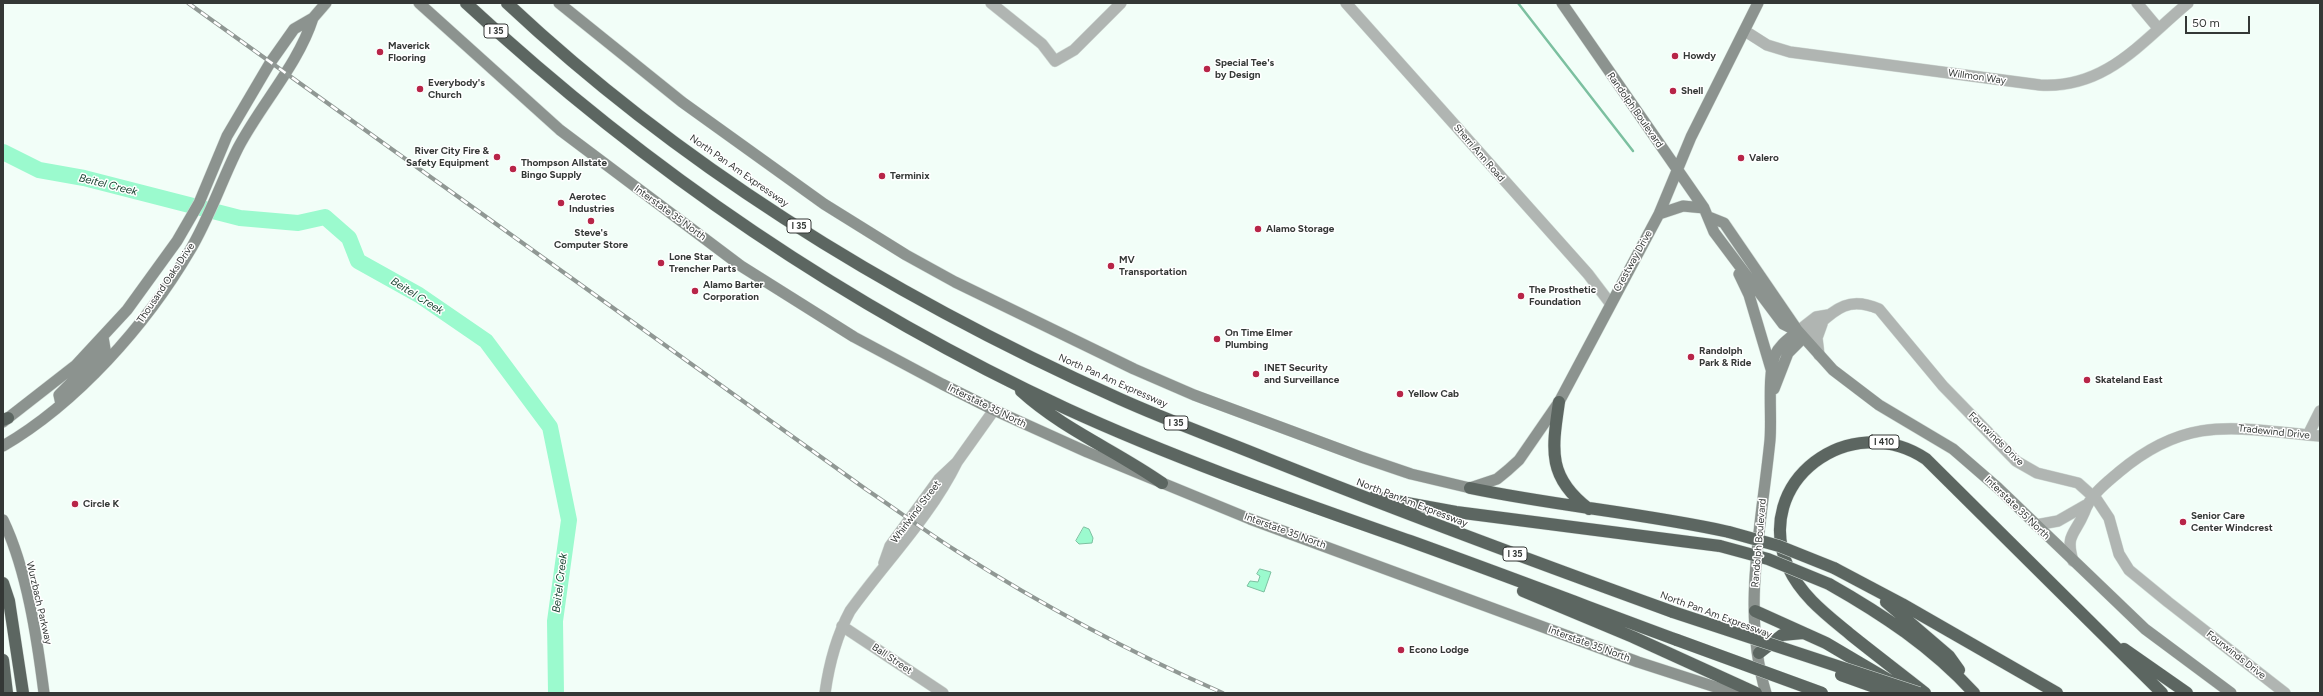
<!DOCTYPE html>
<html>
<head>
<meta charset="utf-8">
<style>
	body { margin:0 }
	#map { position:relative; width:2323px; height:696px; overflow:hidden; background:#f2fef8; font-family:Figtree,sans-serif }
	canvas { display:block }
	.frame { position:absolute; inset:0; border:4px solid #343836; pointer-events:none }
	.scale { position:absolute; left:2185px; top:16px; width:65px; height:18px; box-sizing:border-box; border:2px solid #343836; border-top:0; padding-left:5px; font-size:12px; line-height:14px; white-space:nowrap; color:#343836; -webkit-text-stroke:3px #fff; paint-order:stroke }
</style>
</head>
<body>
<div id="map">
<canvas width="2323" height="696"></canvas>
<div class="frame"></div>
<div class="scale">50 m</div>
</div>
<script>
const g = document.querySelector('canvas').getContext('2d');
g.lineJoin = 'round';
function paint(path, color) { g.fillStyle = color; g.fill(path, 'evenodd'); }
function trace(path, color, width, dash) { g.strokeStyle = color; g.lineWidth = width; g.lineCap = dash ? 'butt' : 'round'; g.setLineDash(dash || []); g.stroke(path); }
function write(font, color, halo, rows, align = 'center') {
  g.font = font + ' Figtree,sans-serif'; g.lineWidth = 3; g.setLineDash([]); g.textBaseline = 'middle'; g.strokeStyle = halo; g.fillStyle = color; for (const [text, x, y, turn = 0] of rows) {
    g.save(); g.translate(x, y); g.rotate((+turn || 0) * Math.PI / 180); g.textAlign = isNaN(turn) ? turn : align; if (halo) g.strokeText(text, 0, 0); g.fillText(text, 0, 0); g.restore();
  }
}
const water = new Path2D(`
	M 1084,527 L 1089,529 L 1093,538 L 1092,543 L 1079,544 L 1076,541 Z
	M 1260,569 L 1271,572 L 1264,592 L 1247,586 L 1250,581 L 1258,582 L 1260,576 L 1257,574 Z`);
const stream = new Path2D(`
	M 1518,3 L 1633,151`);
const river = new Path2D(`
	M 3,152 L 39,170 L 84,178 L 240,218 L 298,223 L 325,217 L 349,238 L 358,261 L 419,295 L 486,341 L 550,427 L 569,520 L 555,621 L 556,693`);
const minor = new Path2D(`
	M 991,3 L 1042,44 L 1055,61 L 1074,50 L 1121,3
	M 1346,3 L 1588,274 L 1610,303
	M 2137,3 L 2158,28
	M 1745,31 L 1767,45 L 1790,52 L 2040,85 C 2106,89 2141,42 2188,3
	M 1798,331 L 1816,317 L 1828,315
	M 1803,338 C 1830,317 1841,293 1879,309 L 1943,386 L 2016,461 L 2037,473 L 2078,483 L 2097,500 L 2109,518 L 2119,554 L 2129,570 L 2168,602 L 2285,693
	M 1819,355 L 1817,338 L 1822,324
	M 2308,435 L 2320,411
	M 2036,525 L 2058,521 L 2086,505
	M 2073,561 C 2065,534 2075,535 2084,513 C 2090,495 2105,484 2119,472 C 2189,413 2237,429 2320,436
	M 884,563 L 890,546 L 939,479 L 957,462 L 994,410
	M 842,626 L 943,693
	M 825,693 C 829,664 836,637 850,611 C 886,561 930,517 957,462`);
const secondary = new Path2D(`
	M 419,3 L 560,130 L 741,266 L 854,337 L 942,384 L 994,410 L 1087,452 L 1250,519 L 1638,662 L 1734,693
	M 559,3 L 682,102 L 824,204 L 906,255 L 955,282 L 1134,369 L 1194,395 L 1361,457 L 1411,474 L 1470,488 L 1497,479 L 1508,470 L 1519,460 L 1559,402 L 1659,214 L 1691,137 L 1758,3
	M 1562,3 L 1704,208 L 1714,232 L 1783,324 L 1797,331
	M 1659,214 L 1683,206 L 1704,208
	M 1709,217 L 1724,223 L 1798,331 L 1833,370 L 1879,405 L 1953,449 L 1998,488 L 2145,629 L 2231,693
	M 1739,274 L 1749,295 L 1771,369
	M 1774,389 L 1788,353 L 1803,338
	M 61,404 L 59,395 L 105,349 L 103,337
	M 3,422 L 76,365 L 127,310 L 177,241 L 199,203 L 227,136 L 270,63 L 294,29 L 313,18 L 326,3
	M 3,446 C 77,403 146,325 189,252 C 209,219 221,182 238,148 C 261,104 298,65 313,18
	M 3,520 C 27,570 37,638 44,693
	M 1766,693 C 1741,612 1762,522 1770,440 C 1772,415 1767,376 1775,355 C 1779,345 1790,338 1798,331`);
const motorway = new Path2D(`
	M 466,3 C 644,168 846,306 1067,409 C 1178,460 1294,500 1410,541 C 1499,573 1588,607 1677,640
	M 507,3 C 685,170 899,300 1120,399 C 1169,421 1219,439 1268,459 C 1403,513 1538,563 1673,612
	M 1021,391 C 1064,430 1115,450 1162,483
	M 1559,402 C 1552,450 1547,477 1589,509
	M 3,420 L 8,418
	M 1470,488 C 1556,506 1643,513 1729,532
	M 1374,497 L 1456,512 L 1720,546
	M 1834,568 L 1902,604 L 2057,693
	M 3,583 L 9,601 L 23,693
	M 1829,584 C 1882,614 1932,647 1974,693
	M 1523,591 L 1633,637 L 1756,693
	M 1886,602 L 1949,656 L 1959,670
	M 1755,611 L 1826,643 L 1892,682
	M 2124,649 L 2187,693
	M 1759,653 L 1782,635 L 1803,633
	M 3,660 L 7,693
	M 1925,693 C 1901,674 1876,655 1851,635 C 1827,615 1802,597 1788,567 C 1751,482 1850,408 1926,459 L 2162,693`);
const rail = new Path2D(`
	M 188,3 L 867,490 C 897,510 925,531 955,550 C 1040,604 1131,653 1223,693`);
const motorwayBridge = new Path2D(`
	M 1729,532 L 1779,546 L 1834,568
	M 1720,546 L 1768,559 L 1829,584
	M 1673,612 L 1919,693
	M 1677,640 L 1822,693
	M 1841,675 L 1891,693`);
const markers = [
	[380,52,4,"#b72548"],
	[1675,56,4,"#b72548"],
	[1207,69,4,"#b72548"],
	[420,89,4,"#b72548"],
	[1673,91,4,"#b72548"],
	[497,157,4,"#b72548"],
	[1741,158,4,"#b72548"],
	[513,169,4,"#b72548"],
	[882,176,4,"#b72548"],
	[561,203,4,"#b72548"],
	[591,221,4,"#b72548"],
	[1258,229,4,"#b72548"],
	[661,263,4,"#b72548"],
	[1111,266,4,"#b72548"],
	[695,291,4,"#b72548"],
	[1521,296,4,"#b72548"],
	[1217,339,4,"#b72548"],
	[1691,357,4,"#b72548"],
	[1256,374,4,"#b72548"],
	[2087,380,4,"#b72548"],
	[1400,394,4,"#b72548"],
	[75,504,4,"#b72548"],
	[2183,522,4,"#b72548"],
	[1401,650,4,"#b72548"]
];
const shields = [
	[496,31,24],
	[799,226,24],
	[1176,423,24],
	[1884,442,30],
	[1515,554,24]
];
const shieldNames = [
	["I 35",496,31],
	["I 35",799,226],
	["I 35",1176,423],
	["I 410",1884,442],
	["I 35",1515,554]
];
const poiNames = [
	["Maverick",388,46],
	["Flooring",388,58],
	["Howdy",1683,56],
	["Special Tee's",1215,63],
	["by Design",1215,75],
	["Everybody's",428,83],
	["Church",428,95],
	["Shell",1681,91],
	["River City Fire &",489,151,"right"],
	["Safety Equipment",489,163,"right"],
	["Valero",1749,158],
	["Thompson Allstate",521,163],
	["Bingo Supply",521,175],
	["Terminix",890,176],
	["Aerotec",569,197],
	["Industries",569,209],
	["Alamo Storage",1266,229],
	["Steve's",591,233,"center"],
	["Computer Store",591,245,"center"],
	["Lone Star",669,257],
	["Trencher Parts",669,269],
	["MV",1119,260],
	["Transportation",1119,272],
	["Alamo Barter",703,285],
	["Corporation",703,297],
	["The Prosthetic",1529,290],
	["Foundation",1529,302],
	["On Time Elmer",1225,333],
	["Plumbing",1225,345],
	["Randolph",1699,351],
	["Park & Ride",1699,363],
	["INET Security",1264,368],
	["and Surveillance",1264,380],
	["Skateland East",2095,380],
	["Yellow Cab",1408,394],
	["Circle K",83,504],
	["Senior Care",2191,516],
	["Center Windcrest",2191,528],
	["Econo Lodge",1409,650]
];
const streetNames = [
	["Willmon Way",1977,77,8],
	["Randolph Boulevard",1635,110,55],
	["Sherri Ann Road",1479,153,49],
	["North Pan Am Expressway",739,171,35],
	["Interstate 35 North",670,213,36],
	["Crestway Drive",1633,261,-61],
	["Thousand Oaks Drive",166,283,-56],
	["North Pan Am Expressway",1113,381,24],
	["Interstate 35 North",987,406,26],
	["Tradewind Drive",2274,432,6],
	["Fourwinds Drive",1996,439,44],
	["North Pan Am Expressway",1412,503,21],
	["Interstate 35 North",2017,508,44],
	["Whirlwind Street",916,512,-53],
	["Interstate 35 North",1285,531,20],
	["Randolph Boulevard",1759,543,-85],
	["Wurzbach Parkway",39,603,77],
	["North Pan Am Expressway",1716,615,20],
	["Interstate 35 North",1589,644,20],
	["Fourwinds Drive",2236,655,38],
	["Ball Street",892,659,34]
];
const waterNames = [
	["Beitel Creek",108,185,14],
	["Beitel Creek",417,296,32],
	["Beitel Creek",560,583,-83]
];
paint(water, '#9bface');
trace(water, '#7cc0a0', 1);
trace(stream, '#7cc0a0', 2.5);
trace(river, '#9bface', 16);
trace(minor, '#d0dad5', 12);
trace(secondary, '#d0dad5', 12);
trace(motorway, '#d0dad5', 13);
trace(minor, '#b0b5b2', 11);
trace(secondary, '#8c938f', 11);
trace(motorway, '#5c6661', 12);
trace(rail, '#909894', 4);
trace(rail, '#fff', 2.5, [8]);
trace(motorwayBridge, '#d0dad5', 13, []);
trace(motorwayBridge, '#5c6661', 12);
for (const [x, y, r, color] of markers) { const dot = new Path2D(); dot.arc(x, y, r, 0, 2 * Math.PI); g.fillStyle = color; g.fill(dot); trace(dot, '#fff', 1.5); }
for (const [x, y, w] of shields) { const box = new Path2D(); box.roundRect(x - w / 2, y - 7, w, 14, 3); g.fillStyle = '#fff'; g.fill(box); trace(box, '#343836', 1); }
write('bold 9px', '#343836', null, shieldNames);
write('bold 10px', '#343836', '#fff', poiNames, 'left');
write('10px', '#343836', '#fff', streetNames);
write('italic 11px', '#1c4533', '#fff', waterNames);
</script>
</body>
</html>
